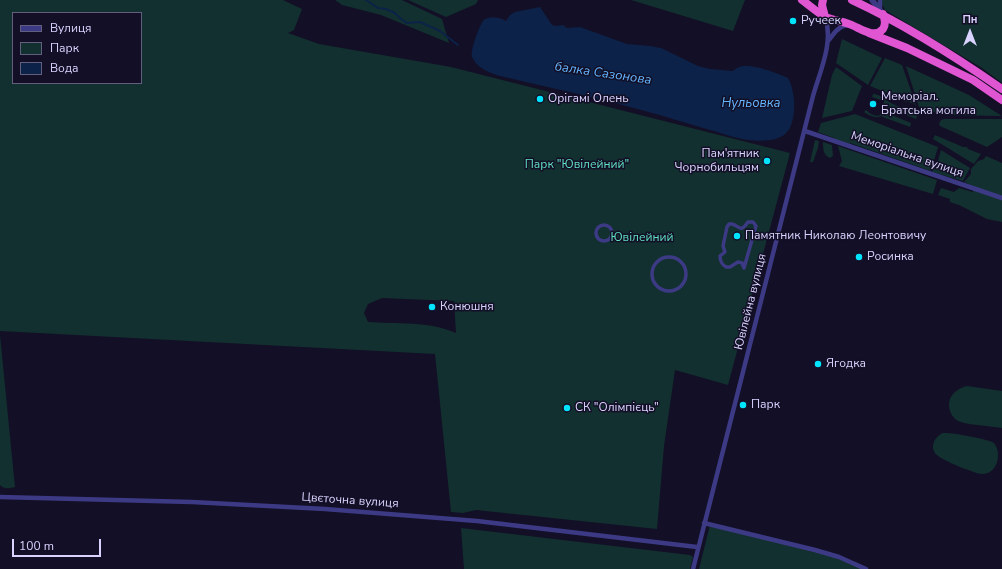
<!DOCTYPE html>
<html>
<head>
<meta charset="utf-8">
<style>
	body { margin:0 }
	#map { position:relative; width:1002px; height:569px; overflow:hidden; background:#130f26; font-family:"Nunito Sans",sans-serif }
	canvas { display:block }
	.legend { position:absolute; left:12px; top:12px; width:130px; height:72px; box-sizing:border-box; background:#130f26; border:1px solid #625e7d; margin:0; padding:5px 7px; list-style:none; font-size:12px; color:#d9d4ff }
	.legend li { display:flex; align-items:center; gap:8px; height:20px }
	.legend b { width:20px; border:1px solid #625e7d }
	.north { position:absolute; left:950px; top:12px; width:40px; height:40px; -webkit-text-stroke:3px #130f26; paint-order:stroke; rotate:0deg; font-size:11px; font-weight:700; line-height:16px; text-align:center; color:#d9d4ff }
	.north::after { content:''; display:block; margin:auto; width:14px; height:18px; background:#d9d4ff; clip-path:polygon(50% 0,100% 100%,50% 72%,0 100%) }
	.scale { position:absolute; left:12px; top:539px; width:89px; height:18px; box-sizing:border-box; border:2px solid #d9d4ff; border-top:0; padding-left:5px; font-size:12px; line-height:14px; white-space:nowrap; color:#d9d4ff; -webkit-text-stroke:3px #130f26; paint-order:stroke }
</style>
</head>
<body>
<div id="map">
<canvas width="1002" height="569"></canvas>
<ul class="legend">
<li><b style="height:5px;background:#3d3a85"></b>Вулиця</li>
<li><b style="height:11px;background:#12302f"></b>Парк</li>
<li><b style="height:11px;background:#0c2248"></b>Вода</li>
</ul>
<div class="north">Пн</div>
<div class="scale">100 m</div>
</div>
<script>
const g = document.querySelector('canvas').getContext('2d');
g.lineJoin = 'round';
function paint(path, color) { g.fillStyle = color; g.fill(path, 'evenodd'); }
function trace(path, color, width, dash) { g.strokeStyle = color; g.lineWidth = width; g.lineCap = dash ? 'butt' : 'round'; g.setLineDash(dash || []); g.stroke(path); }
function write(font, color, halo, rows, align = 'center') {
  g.font = font + ' "Nunito Sans",sans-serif'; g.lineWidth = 3; g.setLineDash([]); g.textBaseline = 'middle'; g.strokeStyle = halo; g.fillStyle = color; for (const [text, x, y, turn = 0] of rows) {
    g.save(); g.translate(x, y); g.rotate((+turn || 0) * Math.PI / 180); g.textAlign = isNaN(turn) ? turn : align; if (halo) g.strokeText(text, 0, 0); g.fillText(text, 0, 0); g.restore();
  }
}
const green = new Path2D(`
	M 0,0 L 283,0 L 302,9 L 294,30 L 288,33 L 319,44 L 451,67 L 790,153 L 728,385 L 675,370 L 664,446 L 657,529 L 476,510 L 463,513 L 451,512 L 435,354 L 0,331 ZM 13,13 L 141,13 L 141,83 L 13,83 ZM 382,298 L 454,301 L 456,333 C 430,321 396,324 368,322 L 364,313 L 368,304 Z
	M 335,0 L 402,0 L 442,19 L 449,43 L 381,15 L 342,5 Z
	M 408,0 L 478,0 L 476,4 L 446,17 Z
	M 631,0 L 745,0 L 733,31 Z
	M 882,0 L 1002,0 L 1002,83 L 982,68 L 885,10 L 882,4 Z
	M 842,39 L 882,58 L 868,85 L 836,63 Z
	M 885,58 L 902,65 L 916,105 L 907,101 L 906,102 L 902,99 L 870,86 Z
	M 906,66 L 969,95 L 1002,116 L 942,115 L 919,107 Z
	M 836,67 L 862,86 L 852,111 L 822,118 L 832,75 Z
	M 873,94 C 883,95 886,101 893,104 C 901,108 910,110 918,113 L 916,119 L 883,106 L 884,101 L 872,97 Z
	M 866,110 L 871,114 L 877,116 L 880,115 L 882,111 L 911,123 L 910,127 L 880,116 L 879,117 C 874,118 868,115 864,112 Z
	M 855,114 L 938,147 L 931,171 L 850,143 L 850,144 L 836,140 L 834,138 L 818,132 L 821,123 Z
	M 944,119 L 1002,119 L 1002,137 L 987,147 L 940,126 L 939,124 L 941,120 Z
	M 935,135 L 963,147 L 967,147 L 968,149 L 981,154 L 974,164 L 933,139 Z
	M 815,140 L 819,141 L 818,148 L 813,162 L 810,162 Z
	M 823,142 L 832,145 L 833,156 L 830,158 C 823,155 823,149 823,142 Z
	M 838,146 L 937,180 L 933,194 L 839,166 L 842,161 Z
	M 941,150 L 970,168 L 963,181 L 932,172 L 933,167 L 937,164 Z
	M 986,156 L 1002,163 L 1002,222 L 987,219 L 959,205 L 950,202 L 950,199 L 938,195 L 941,188 L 954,192 L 959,188 L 973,192 L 973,186 L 964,182 L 971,174 L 971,169 L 978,161 L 984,159 Z
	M 0,335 L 15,487 C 10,488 4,490 0,485 Z
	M 967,386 L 1002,391 L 1002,428 C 992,426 966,425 958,421 C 951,417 947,407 950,399 C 953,392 959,388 967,386 Z
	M 943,433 C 950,432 989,439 994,443 C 1002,453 998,474 982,474 C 976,474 941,460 937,455 C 929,448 934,437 943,433 Z
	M 710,525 L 815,550 L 866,569 L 699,569 Z
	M 461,528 L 690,555 L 693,557 L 690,569 L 464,569 Z`);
const water = new Path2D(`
	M 540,7 L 552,25 L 556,26 L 563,25 L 567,28 L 580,27 L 627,44 L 650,46 L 661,48 L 698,66 L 710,69 L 733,71 C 736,68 740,66 745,66 C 755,65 778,73 788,78 C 796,91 798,125 784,135 C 781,137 774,140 770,140 C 751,143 732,137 714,131 C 690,125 666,116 641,110 C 595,97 547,87 500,76 C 489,73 477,68 472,57 C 470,51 479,26 483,21 C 488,15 500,17 506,21 L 510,15 L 515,12 Z`);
const stream = new Path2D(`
	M 366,0 L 378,8 L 386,9 L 395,13 L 400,18 L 407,23 L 420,22 L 440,31 L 458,45`);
const pedestrian = new Path2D(`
	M 748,222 L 753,222 L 756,226 L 744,268 L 742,263 L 738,262 L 730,267 L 726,267 C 722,265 720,260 720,256 L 725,252 L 723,246 L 727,227 L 729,224 L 732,224 C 741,227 740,233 748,222 Z
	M596 233a8 8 0 1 1 16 0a8 8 0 1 1-16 0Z
	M652 274a17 17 0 1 1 34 0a17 17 0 1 1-34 0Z`);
const minor = new Path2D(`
	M 880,11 L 880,0
	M 829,40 C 834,33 839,26 847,25
	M 805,131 L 1002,198
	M 0,497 L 192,502 L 325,509 L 477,521 L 697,547
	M 704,523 L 815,550 L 839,557 L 866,569
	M 693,569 L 813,96 C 820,71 834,42 825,17`);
const tertiary = new Path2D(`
	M 872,0 L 883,14`);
const trunk = new Path2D(`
	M 802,0 C 809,5 817,12 825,17 C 832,20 841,21 849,24 C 859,27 874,40 883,29 C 886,24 885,20 883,14
	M 823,0 L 822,5 L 825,17
	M 852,0 C 904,24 956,57 1002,89
	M 869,33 L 907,48 L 973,80 L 1002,100`);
const markers = [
	[793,21,4,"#00e5ff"],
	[540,99,4,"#00e5ff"],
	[873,104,4,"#00e5ff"],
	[767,161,4,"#00e5ff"],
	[737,236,4,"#00e5ff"],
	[859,257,4,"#00e5ff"],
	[432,307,4,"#00e5ff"],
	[818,364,4,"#00e5ff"],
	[743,405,4,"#00e5ff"],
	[567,408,4,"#00e5ff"]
];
const poiNames = [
	["Ручеек",801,21],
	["Меморіал.",881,97],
	["Братська могила",881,111],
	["Орігамі Олень",548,99],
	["Пам'ятник",759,154,"right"],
	["Чорнобильцям",759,168,"right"],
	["Памятник Николаю Леонтовичу",745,236],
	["Росинка",867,257],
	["Конюшня",440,307],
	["Ягодка",826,364],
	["Парк",751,405],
	["СК \"Олімпієць\"",575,408]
];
const streetNames = [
	["Меморіальна вулиця",907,155,19],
	["Ювілейна вулиця",751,302,-76],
	["Цвєточна вулиця",350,501,4]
];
const parkNames = [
	["Парк \"Ювілейний\"",577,165],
	["Ювілейний",642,238]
];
const waterNames = [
	["балка Сазонова",603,74,8],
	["Нульовка",751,104]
];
paint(green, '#12302f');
paint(water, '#0c2248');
trace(stream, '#0c2248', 2);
trace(pedestrian, '#3d3a85', 3.5);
trace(minor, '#3d3a85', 4.5);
trace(tertiary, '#3d3a85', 5.5);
trace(trunk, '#e055d1', 8);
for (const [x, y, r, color] of markers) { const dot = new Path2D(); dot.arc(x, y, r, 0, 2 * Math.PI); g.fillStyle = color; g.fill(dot); trace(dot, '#130f26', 1.5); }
write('12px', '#d9d4ff', '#130f26', poiNames, 'left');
write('12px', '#d9d4ff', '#130f26', streetNames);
write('12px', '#5fe0c0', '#130f26', parkNames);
write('italic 13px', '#62b6ff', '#130f26', waterNames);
</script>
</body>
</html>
